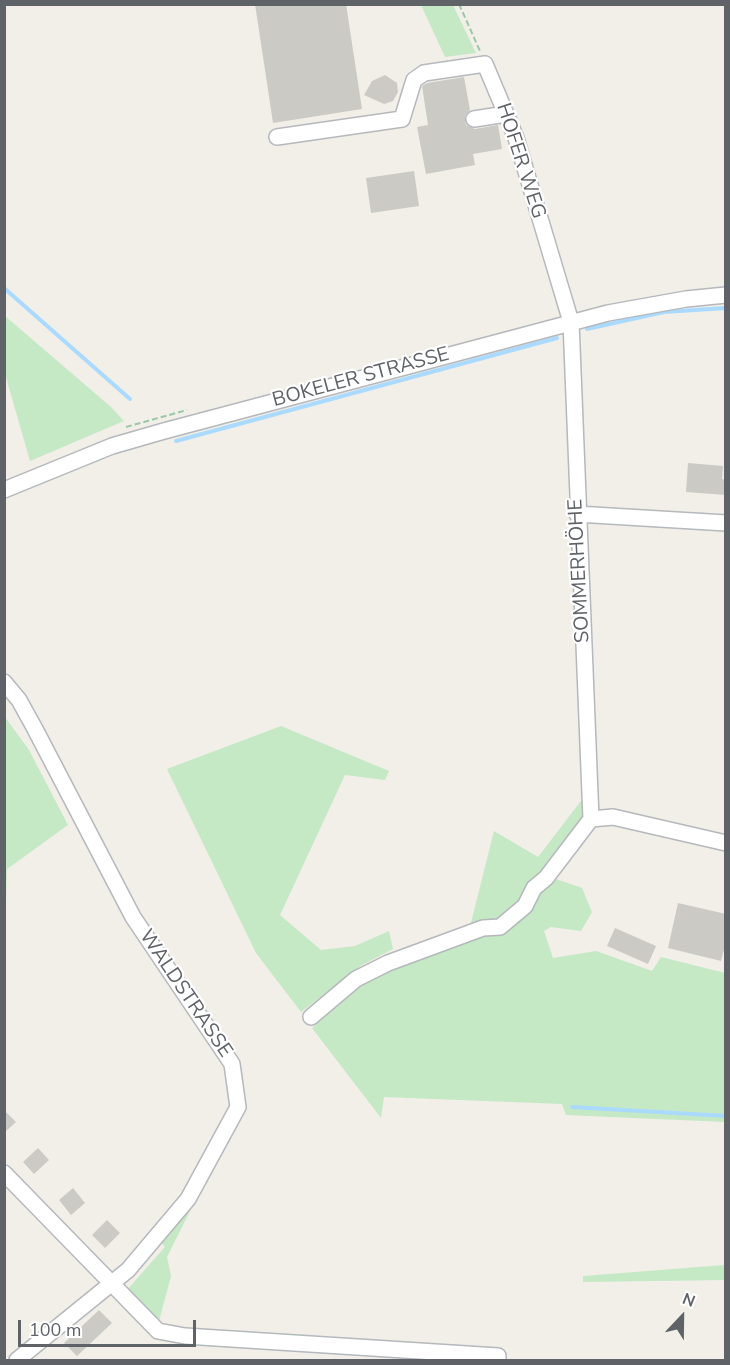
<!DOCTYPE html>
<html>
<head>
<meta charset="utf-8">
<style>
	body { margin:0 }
	#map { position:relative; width:730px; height:1365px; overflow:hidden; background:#f1efe8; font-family:"Nunito Sans",sans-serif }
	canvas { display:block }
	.frame { position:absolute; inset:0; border:6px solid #5f6368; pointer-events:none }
	.north { position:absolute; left:652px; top:1287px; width:60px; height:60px; -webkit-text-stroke:4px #fff; paint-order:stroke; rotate:22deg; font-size:16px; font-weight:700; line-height:24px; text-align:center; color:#5f6368 }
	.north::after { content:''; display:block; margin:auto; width:21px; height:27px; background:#5f6368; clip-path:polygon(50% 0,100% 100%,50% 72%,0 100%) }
	.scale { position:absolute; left:18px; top:1320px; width:178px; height:27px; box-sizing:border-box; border:3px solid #5f6368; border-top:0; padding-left:8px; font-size:18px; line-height:21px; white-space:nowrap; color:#5f6368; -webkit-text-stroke:4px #fff; paint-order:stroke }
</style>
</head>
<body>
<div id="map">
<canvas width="730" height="1365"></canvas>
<div class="frame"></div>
<div class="north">N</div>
<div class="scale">100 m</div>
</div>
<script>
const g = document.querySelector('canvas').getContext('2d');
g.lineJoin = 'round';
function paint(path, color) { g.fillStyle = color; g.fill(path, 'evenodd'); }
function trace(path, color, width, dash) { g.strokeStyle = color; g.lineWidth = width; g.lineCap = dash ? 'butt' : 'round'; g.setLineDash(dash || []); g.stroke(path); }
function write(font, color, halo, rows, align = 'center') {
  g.font = font + ' "Nunito Sans",sans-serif'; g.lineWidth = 4.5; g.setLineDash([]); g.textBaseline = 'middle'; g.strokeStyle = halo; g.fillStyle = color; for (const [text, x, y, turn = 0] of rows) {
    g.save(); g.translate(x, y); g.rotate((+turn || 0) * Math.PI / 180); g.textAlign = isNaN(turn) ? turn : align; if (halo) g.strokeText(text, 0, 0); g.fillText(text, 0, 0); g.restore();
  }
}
const green = new Path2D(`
	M 421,5 L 453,5 L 476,53 L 445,57 Z
	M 5,316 L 111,407 L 124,421 L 30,461 L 5,374 Z
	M 5,717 L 29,750 L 68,825 L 7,869 L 5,943 Z
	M 281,726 L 389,771 L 385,780 L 345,775 L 280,915 L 321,950 L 355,946 L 389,931 L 393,949 L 362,965 L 301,1012 L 256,953 L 167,769 Z
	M 584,797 L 584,818 L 521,903 L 498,923 L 471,923 L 494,831 L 538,857 Z
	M 553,878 L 582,888 L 592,912 L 581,931 L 551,927 L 544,931 L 553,958 L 596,951 L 652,971 L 661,957 L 725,973 L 725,1122 L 566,1115 L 562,1104 L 384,1097 L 381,1118 L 312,1028 L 364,984 L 404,964 L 483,934 Z
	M 196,1199 L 167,1257 L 171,1276 L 158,1325 L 126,1291 L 165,1247 L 160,1241 Z
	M 725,1265 L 725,1280 L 583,1282 L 583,1276 Z`);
const stream = new Path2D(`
	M 4,288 L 130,399
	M 587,329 L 664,312 L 726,308
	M 176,441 L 557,338
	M 572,1107 L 726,1116`);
const building = new Path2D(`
	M 255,4 L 346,4 L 362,109 L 273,123 Z
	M 385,75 L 397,83 L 398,92 L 393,101 L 384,104 L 364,95 L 372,81 Z
	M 464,77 L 470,110 L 465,116 L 466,125 L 475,129 L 498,125 L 502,149 L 473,154 L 475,165 L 426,174 L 417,127 L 428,125 L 422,86 L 427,83 Z
	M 414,171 L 419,206 L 371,213 L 366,178 Z
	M 688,463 L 723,466 L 722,479 L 726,480 L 726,495 L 686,492 Z
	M 678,903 L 726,914 L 726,942 L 721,961 L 668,948 Z
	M 615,928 L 656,946 L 648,964 L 607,946 Z
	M 4,1110 L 16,1122 L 4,1133 Z
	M 38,1148 L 49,1160 L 34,1174 L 23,1162 Z
	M 73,1188 L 85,1203 L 71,1215 L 59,1200 Z
	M 107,1220 L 120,1233 L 105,1248 L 92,1235 Z
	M 99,1310 L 112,1323 L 77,1356 L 64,1343 Z`);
const path = new Path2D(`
	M 459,4 L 480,51
	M 126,427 L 187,410`);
const minor = new Path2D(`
	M 474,119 L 506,114
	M 277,137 L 402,119 L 414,80 L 424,73 L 485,64 L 516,138 L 571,322 L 591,819
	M 4,490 L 112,446 L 164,431 L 608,313 L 686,299 L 726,295
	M 577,514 L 726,523
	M 4,682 L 19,700 L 35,729 L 133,917 L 232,1064 L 238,1107 L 188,1199 L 128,1270 L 17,1360
	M 311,1017 L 356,979 L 388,963 L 483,928 L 500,927 L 525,906 L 534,888 L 546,878 L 591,819 L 613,817 L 726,843
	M 4,1173 L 158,1331 L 185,1336 L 498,1356 L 498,1360`);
const streetNames = [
	["HOFER WEG",520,161,72],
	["BOKELER STRASSE",361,378,-15],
	["SOMMERHÖHE",580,571,-93],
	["WALDSTRASSE",185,994,56]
];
paint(green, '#c5e8c5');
trace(stream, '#aadaff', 4);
paint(building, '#cccac5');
trace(minor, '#b5b8bc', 18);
trace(path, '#9cc7a9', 2, [6, 3]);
trace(minor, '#fff', 15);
write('20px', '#5f6368', '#fff', streetNames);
</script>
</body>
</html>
